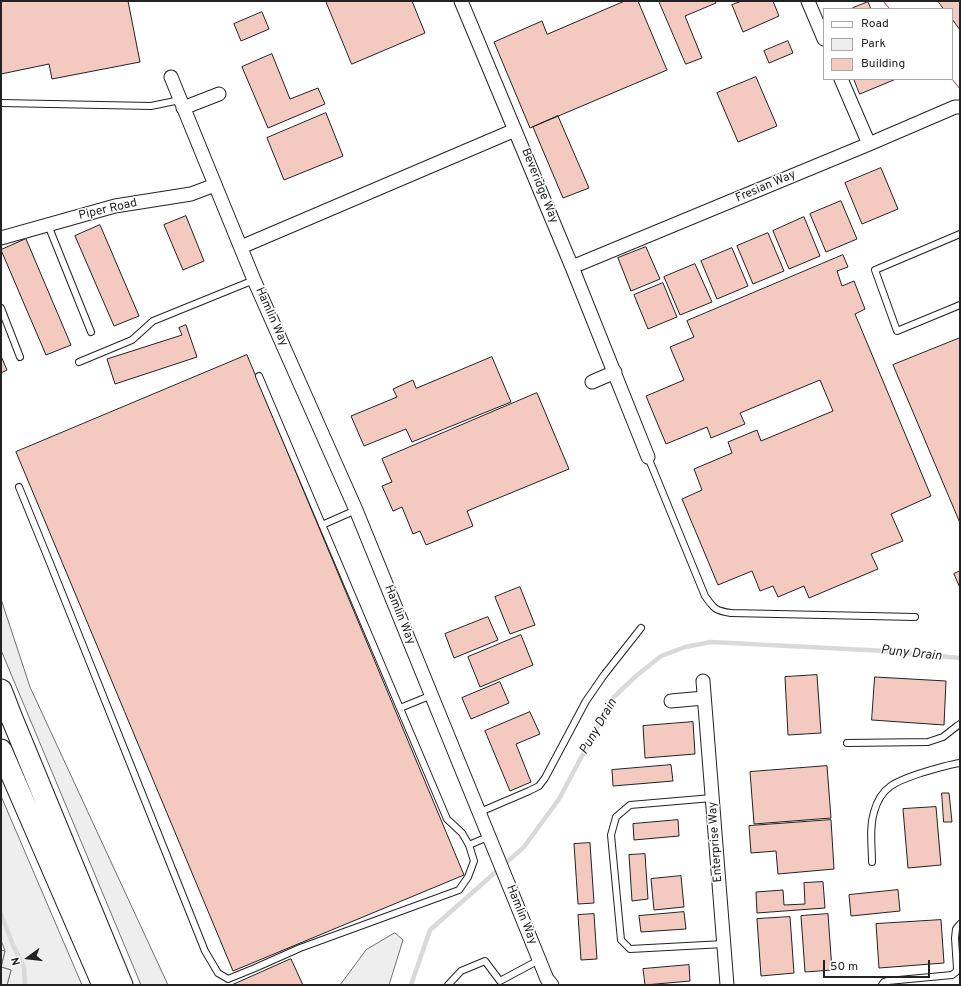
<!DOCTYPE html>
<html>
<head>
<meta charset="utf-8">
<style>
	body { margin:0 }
	#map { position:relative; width:961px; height:986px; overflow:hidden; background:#fff; font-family:Overpass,sans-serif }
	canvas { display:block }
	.frame { position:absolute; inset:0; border:2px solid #222; pointer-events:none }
	.legend { position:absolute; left:823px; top:8px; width:130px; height:72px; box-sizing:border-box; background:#fff; border:1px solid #a7a7a7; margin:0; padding:5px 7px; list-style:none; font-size:12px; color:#222 }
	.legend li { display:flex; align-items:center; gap:8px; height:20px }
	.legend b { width:20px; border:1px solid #a7a7a7 }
	.north { position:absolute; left:8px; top:938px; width:40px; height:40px; -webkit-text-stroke:3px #fff; paint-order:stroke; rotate:255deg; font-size:11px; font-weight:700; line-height:16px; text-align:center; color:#222 }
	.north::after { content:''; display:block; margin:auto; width:14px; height:18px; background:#222; clip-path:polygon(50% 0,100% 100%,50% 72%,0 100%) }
	.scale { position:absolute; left:823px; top:960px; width:107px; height:18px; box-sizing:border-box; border:2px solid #222; border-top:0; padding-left:5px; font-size:12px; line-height:14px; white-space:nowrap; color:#222; -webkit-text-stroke:3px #fff; paint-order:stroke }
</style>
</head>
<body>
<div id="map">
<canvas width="961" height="986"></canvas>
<div class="frame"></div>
<ul class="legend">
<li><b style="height:5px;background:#fff"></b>Road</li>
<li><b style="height:11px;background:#eee"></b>Park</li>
<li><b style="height:11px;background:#f3c9c0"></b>Building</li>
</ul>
<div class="north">N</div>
<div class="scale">50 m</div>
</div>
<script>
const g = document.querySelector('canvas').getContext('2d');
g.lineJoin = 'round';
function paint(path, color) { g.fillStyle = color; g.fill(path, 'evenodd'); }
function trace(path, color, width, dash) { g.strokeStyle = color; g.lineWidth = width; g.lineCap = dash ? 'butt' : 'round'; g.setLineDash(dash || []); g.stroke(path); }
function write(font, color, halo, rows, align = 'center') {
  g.font = font + ' Overpass,sans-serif'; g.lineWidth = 3; g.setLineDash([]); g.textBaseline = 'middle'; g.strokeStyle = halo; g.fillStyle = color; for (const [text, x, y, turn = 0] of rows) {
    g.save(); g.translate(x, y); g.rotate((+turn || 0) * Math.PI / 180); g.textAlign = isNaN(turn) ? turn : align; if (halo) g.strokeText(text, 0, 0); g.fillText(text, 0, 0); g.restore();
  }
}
const green = new Path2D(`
	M 1,599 L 30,687 L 168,985 L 141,985 L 1,650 Z
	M 1,796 L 82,985 L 7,985 L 11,970 L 1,967 L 5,951 L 1,940 Z
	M 395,933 L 403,940 L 389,985 L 340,985 L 366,950 Z`);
const parking = new Path2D(`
	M 1,950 L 5,951 L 1,967 L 11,970 L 7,985 L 1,985 Z`);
const stream = new Path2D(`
	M 1,914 L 13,945 L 24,967 L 25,985
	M 411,985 L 430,930 L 524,847 L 559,799 L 613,698 L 636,676 L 661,656 L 685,647 L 711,642 L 886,651 L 960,658`);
const building = new Path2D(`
	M 1,1 L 128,1 L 140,62 L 52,79 L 49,64 L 1,74 Z
	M 326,1 L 412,1 L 425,33 L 352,64 Z
	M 625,1 L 638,1 L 667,70 L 530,128 L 494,42 L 542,21 L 547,34 Z
	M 659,1 L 715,1 L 716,3 L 685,16 L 702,58 L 686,64 Z
	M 742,1 L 773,1 L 779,16 L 743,32 L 732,5 Z
	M 938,1 L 960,1 L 960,30 L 952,19 L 952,9 L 944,9 Z
	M 868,2 L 871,9 L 854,9 L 853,8 Z
	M 262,12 L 269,29 L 241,41 L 234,24 Z
	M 788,41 L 793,53 L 769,63 L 764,51 Z
	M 272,54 L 290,99 L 318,88 L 325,104 L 268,128 L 242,67 Z
	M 756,77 L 777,126 L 738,142 L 717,93 Z
	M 854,79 L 896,79 L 860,94 Z
	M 326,113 L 343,156 L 284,180 L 267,138 Z
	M 558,116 L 589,188 L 563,198 L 533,127 Z
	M 881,168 L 898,209 L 862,224 L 845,183 Z
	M 841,201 L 857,239 L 826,252 L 810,214 Z
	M 186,216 L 204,261 L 183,270 L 164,225 Z
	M 804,217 L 820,256 L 789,269 L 773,231 Z
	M 100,225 L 139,316 L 114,326 L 75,236 Z
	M 768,233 L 784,271 L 753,284 L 737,246 Z
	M 26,239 L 71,345 L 46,355 L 1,250 Z
	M 646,247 L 660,279 L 631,291 L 618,258 Z
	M 732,248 L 748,286 L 717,299 L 701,261 Z
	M 843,255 L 848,267 L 837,271 L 842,286 L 854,281 L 865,309 L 855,314 L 931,496 L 891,514 L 903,541 L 871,554 L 878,569 L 809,598 L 804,586 L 778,597 L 773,586 L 760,591 L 752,571 L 718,585 L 682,499 L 702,490 L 694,469 L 732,453 L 728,442 L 757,430 L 761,441 L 833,411 L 820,380 L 740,413 L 745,424 L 711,438 L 707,427 L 666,444 L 646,396 L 684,380 L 670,347 L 694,337 L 687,321 Z
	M 695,264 L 712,302 L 680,315 L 664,277 Z
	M 663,283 L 677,317 L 648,329 L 634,295 Z
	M 186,325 L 197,357 L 115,384 L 107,359 L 182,335 L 179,328 Z
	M 960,338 L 960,523 L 893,365 Z
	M 247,355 L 464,875 L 233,971 L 16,452 Z
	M 1,356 L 7,370 L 1,373 Z
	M 492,357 L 511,402 L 412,442 L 406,429 L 364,446 L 351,416 L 397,397 L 393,389 L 413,380 L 416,388 Z
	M 537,393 L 569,469 L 467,511 L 473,526 L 426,545 L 420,531 L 413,534 L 402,507 L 393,511 L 382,486 L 392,482 L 382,459 Z
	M 960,571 L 960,588 L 954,574 Z
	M 520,587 L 535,625 L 510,634 L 495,597 Z
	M 488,617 L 498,640 L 454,658 L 445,634 Z
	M 521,635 L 533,665 L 480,687 L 468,657 Z
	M 817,675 L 821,733 L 788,735 L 785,677 Z
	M 875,677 L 946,681 L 944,725 L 872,720 Z
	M 500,682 L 509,703 L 471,719 L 462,698 Z
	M 530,712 L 540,734 L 516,744 L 531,782 L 510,791 L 485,731 Z
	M 693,722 L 695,754 L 645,758 L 643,726 Z
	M 671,765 L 673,781 L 613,786 L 612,770 Z
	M 827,766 L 831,818 L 754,824 L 750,772 Z
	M 942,793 L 949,793 L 952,822 L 944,822 Z
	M 936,807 L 941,865 L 908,868 L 903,809 Z
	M 678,820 L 679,836 L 634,840 L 633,824 Z
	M 831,820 L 834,869 L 778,874 L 776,851 L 751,853 L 749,826 Z
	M 590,843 L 594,903 L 578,904 L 574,844 Z
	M 645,854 L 648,899 L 632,901 L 629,855 Z
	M 681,876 L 684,907 L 654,910 L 651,879 Z
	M 823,882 L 825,908 L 757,913 L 756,892 L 783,890 L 784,905 L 805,904 L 804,883 Z
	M 898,890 L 900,911 L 851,916 L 849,895 Z
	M 684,912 L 686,929 L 641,932 L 639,916 Z
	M 594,914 L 597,959 L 581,960 L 578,915 Z
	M 828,914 L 832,970 L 805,972 L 801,916 Z
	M 790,917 L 794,973 L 761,976 L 757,919 Z
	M 941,920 L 944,963 L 879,968 L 876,924 Z
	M 291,959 L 303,985 L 232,985 Z
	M 689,965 L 690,981 L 645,985 L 643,969 Z`);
const service = new Path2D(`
	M 1,103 L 151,106 L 180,100
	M 48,225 L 91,332
	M 960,234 L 875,270 L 897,331 L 960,305
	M 1,308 L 20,357
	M 79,362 L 132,340 L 153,321 L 254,280
	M 259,376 L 447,819 L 462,833 L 469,845
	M 648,457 L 705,596 C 714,609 716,611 731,613 L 915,617
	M 19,487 L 50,563 L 205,951 L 218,973 L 228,979 L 255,968 L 300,948 L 459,890 L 468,877 L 474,861 L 469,845 L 490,836
	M 322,525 L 356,510
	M 400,708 L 432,695
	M 847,743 L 928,742 L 943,737 L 957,726 L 960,724
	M 712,798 L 630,805 L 616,817 L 611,835 L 621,940 L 630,949 L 724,944
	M 480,812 L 529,791 L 539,786 L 545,778 L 586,701 L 604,675 L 641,628
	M 872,862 C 872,846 869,828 874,812 C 881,786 897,781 921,773 C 934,769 947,765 960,763
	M 448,985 L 461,971 L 485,961 L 500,981 L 539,960
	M 882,985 L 884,982 L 888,981 L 952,975 L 956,972 L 957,969 L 955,938 L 956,929 L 960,924`);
const minor = new Path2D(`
	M 461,1 L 572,267 L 648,457
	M 808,1 L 824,39
	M 171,77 L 254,280 L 356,510 L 547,979 L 552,985
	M 841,79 L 869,144
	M 183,108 L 219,94
	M 1,238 L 115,206 L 191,194 L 215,185
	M 241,247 L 515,130
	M 572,267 L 869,144 L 955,107 L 960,107
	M 592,382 L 615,372
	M 703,681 L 727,985
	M 671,701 L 704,698`);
const trunk = new Path2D(`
	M 1,690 L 11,716 L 122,985
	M 1,750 L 103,985`);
const power = new Path2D(`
	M 883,1 L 890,9
	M 952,79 L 960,89`);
const streetNames = [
	["Beveridge Way",539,186,68],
	["Fresian Way",766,187,-23],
	["Piper Road",108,210,-13],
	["Hamlin Way",271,317,66],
	["Hamlin Way",399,615,68],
	["Enterprise Way",716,842,-94],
	["Hamlin Way",521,915,68]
];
const waterNames = [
	["Puny Drain",911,654,6],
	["Puny Drain",599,727,-60]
];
paint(green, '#eee');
trace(green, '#6f6f6f', 1);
paint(parking, '#ededed');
trace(parking, '#6f6f6f', 1);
trace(stream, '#d9d9d9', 4.5);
paint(building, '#f3c9c0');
trace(building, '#222', 1);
trace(service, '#222', 8);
trace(minor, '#222', 15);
trace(trunk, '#222', 23);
trace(service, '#fff', 6);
trace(minor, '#fff', 13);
trace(trunk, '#fff', 21);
trace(power, '#c62828', 1, [14, 3, 2, 3]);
write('12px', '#222', '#fff', streetNames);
write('italic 13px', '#222', '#fff', waterNames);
</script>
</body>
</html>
